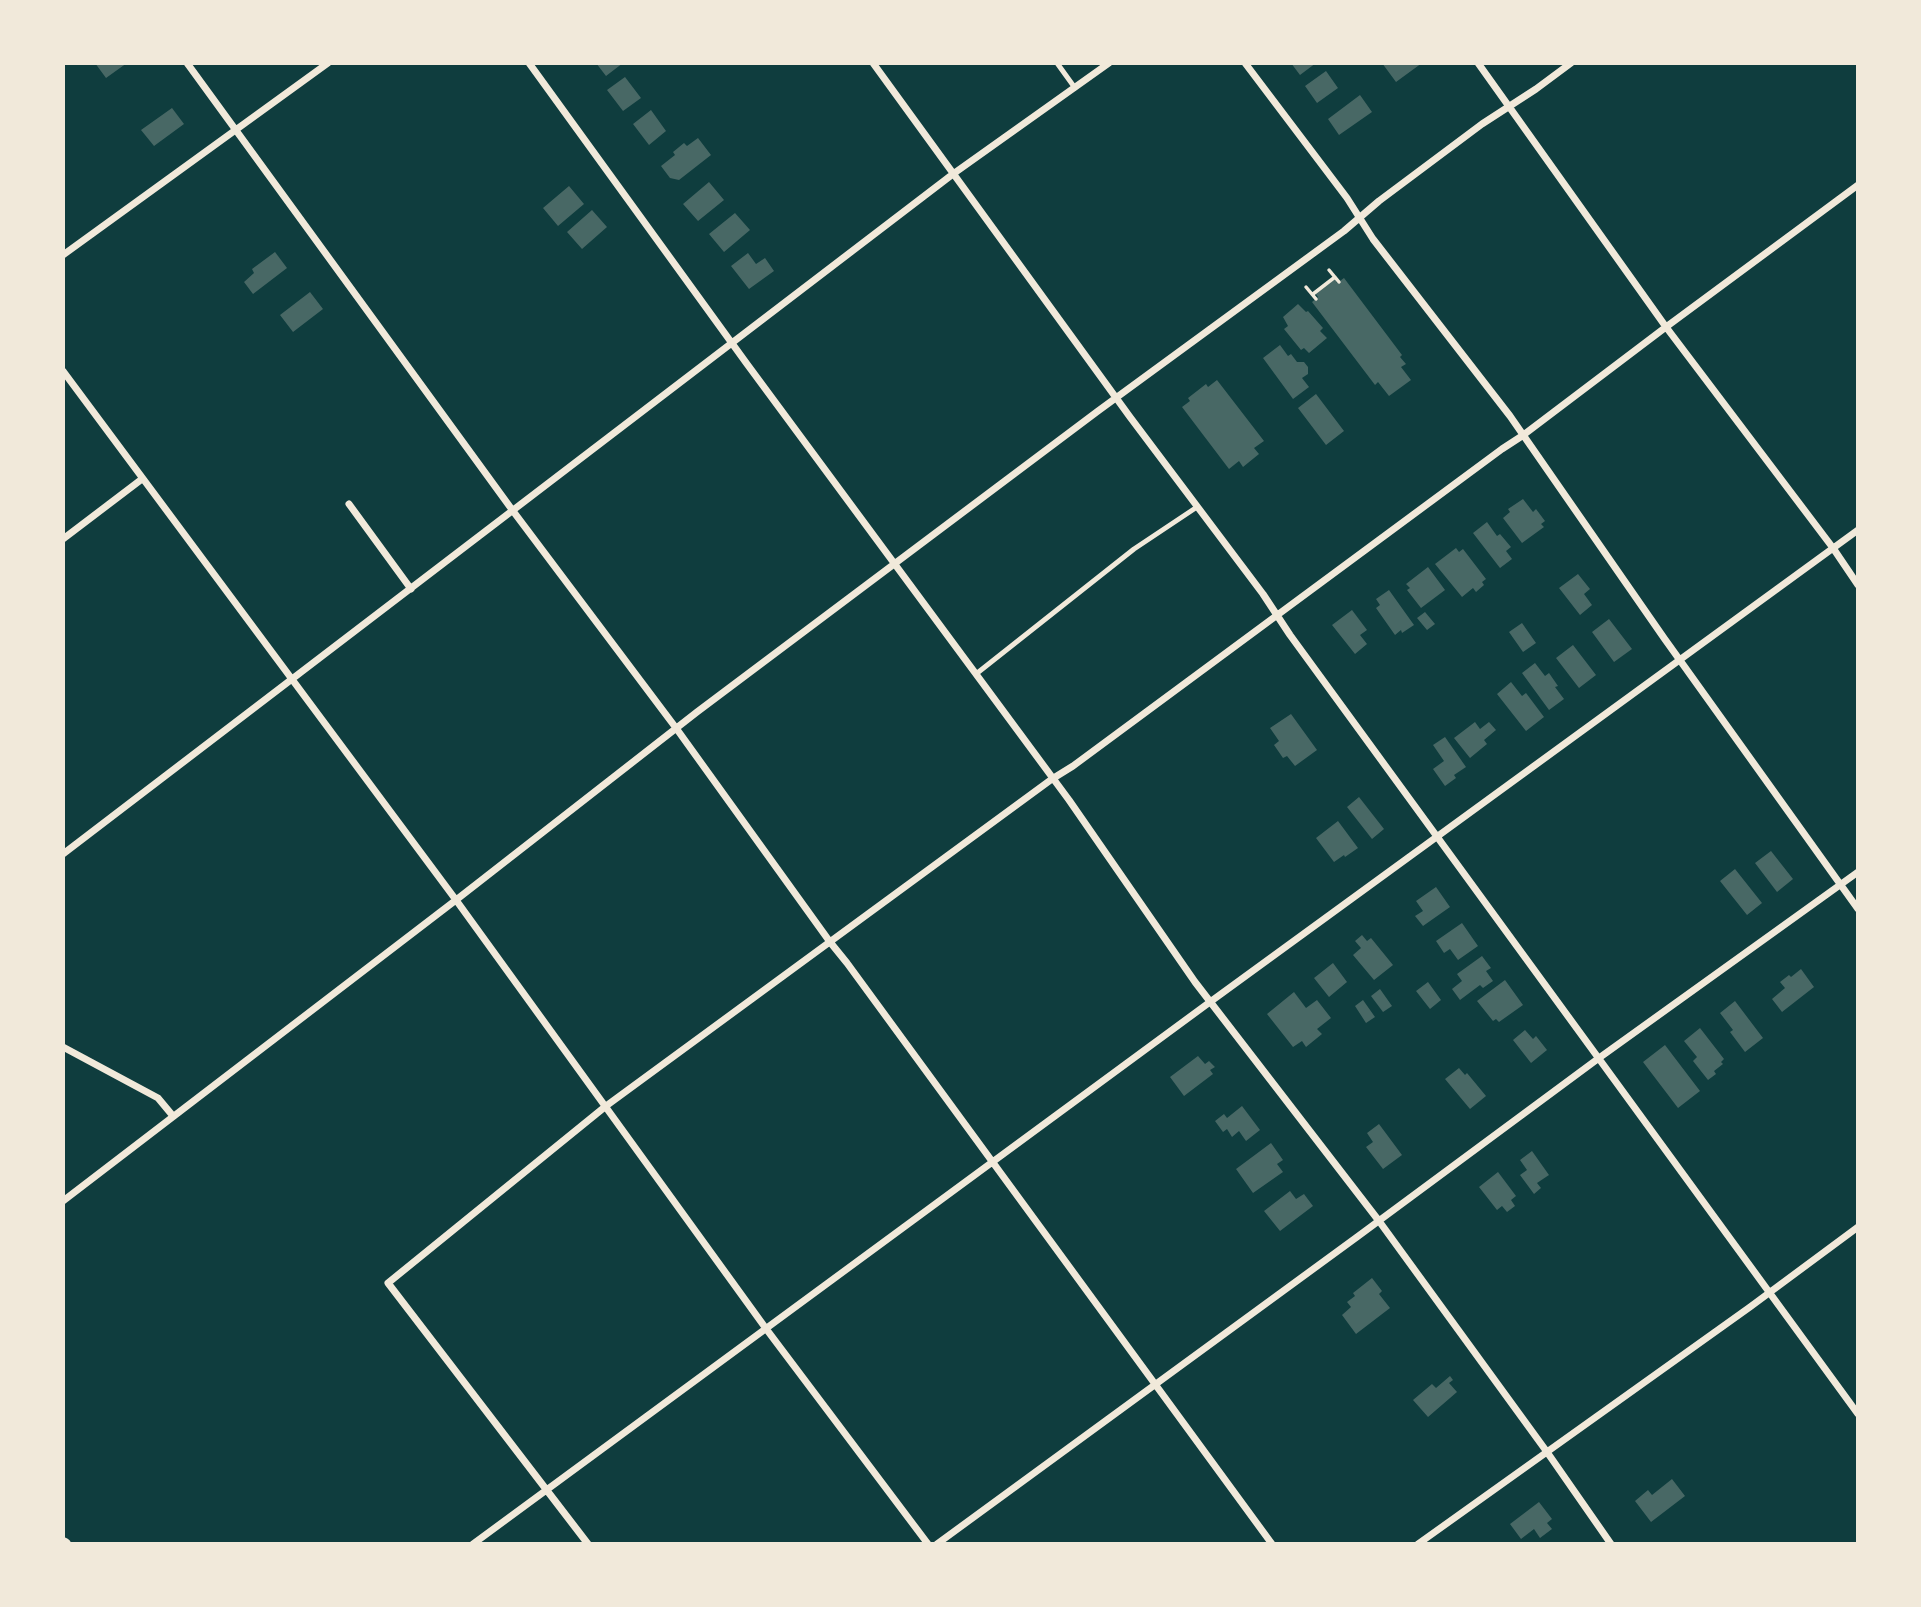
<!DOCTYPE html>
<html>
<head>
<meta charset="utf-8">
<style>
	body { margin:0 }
	#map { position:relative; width:1921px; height:1607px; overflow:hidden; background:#0f3d3e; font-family:Helvetica,sans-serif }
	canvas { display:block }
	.frame { position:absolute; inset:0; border:65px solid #f1e9da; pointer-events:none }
</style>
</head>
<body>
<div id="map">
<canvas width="1921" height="1607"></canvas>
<div class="frame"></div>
</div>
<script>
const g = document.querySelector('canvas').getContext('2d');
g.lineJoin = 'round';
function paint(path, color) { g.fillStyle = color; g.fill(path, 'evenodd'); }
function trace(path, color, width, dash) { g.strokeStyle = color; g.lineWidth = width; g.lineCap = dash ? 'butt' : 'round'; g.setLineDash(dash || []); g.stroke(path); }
const building = new Path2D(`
	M 95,63 L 127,63 L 106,78 Z
	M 596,63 L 623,63 L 606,76 Z
	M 1291,63 L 1316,63 L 1300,75 Z
	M 1382,63 L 1422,63 L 1396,82 Z
	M 1326,71 L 1338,88 L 1317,103 L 1305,86 Z
	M 625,77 L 641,98 L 623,111 L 607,90 Z
	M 1360,95 L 1372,112 L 1339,135 L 1328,119 Z
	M 172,108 L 184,124 L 154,146 L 141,130 Z
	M 651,110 L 666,131 L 649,145 L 633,124 Z
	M 698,138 L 711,155 L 679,180 L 670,178 L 661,166 L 675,155 L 673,152 L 684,143 L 687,146 Z
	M 709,182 L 724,200 L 698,221 L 683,204 Z
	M 569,186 L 584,204 L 558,226 L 543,208 Z
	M 592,210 L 607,227 L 582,249 L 567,232 Z
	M 735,213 L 750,230 L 724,252 L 709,234 Z
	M 275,252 L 287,268 L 253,294 L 244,282 L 254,273 L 252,269 Z
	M 748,253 L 756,264 L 765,258 L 774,271 L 749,289 L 731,266 Z
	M 1344,278 L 1402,355 L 1400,357 L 1406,364 L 1401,367 L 1411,380 L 1389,396 L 1378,382 L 1375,385 L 1312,302 L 1318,297 L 1315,293 L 1335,279 L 1337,283 Z
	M 310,292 L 323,309 L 293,332 L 280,315 Z
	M 1298,304 L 1306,312 L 1308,311 L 1323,328 L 1320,331 L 1327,338 L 1309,353 L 1304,348 L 1301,350 L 1284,329 L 1288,326 L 1283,317 Z
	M 1280,345 L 1288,356 L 1291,354 L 1297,362 L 1304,362 L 1308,367 L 1308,374 L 1302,378 L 1309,387 L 1293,399 L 1263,358 Z
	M 1217,380 L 1264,441 L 1254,448 L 1259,454 L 1243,467 L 1239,461 L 1229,469 L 1182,407 L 1190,401 L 1188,398 L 1206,384 L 1208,387 Z
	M 1316,394 L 1344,431 L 1326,445 L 1298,408 Z
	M 1523,499 L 1533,512 L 1536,509 L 1545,521 L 1541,524 L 1544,527 L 1522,543 L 1503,518 L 1510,512 L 1508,509 Z
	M 1487,522 L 1497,536 L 1500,534 L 1511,547 L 1506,551 L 1512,559 L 1500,568 L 1473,533 Z
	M 1456,548 L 1459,552 L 1463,549 L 1486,579 L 1482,582 L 1484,585 L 1476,592 L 1473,588 L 1462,597 L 1435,564 Z
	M 1428,567 L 1445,590 L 1421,608 L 1407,590 L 1410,588 L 1406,584 Z
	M 1578,574 L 1590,589 L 1584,594 L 1592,605 L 1580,615 L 1559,588 Z
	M 1389,590 L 1414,625 L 1402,633 L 1401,630 L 1395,635 L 1376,608 L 1380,605 L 1376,599 Z
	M 1352,610 L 1367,630 L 1360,635 L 1367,644 L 1355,654 L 1332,625 Z
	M 1425,612 L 1435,624 L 1427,630 L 1417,618 Z
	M 1609,619 L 1632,649 L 1614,662 L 1592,632 Z
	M 1522,623 L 1536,643 L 1523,652 L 1509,632 Z
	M 1573,645 L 1596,675 L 1579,688 L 1556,658 Z
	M 1535,663 L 1545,676 L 1549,673 L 1558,686 L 1555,687 L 1564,699 L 1549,710 L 1522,673 Z
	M 1511,682 L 1522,696 L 1526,693 L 1544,717 L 1526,731 L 1497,694 Z
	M 1291,714 L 1317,750 L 1295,766 L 1287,756 L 1283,758 L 1274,745 L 1279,741 L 1270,728 Z
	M 1475,722 L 1480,729 L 1489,722 L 1496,730 L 1484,740 L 1487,744 L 1470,758 L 1454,738 Z
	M 1445,737 L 1466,767 L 1454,775 L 1456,778 L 1445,786 L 1433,769 L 1444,761 L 1433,745 Z
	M 1359,797 L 1384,829 L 1372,839 L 1347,807 Z
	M 1338,821 L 1358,848 L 1345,857 L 1344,855 L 1334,862 L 1316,838 Z
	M 1771,851 L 1793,879 L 1777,892 L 1755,863 Z
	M 1735,869 L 1762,903 L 1747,915 L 1720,881 Z
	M 1436,887 L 1450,907 L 1423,926 L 1415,916 L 1423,911 L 1416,901 Z
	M 1462,923 L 1478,946 L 1458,960 L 1450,949 L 1444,953 L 1436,941 Z
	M 1362,935 L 1367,941 L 1371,938 L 1393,965 L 1374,980 L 1353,955 L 1361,948 L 1355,941 Z
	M 1482,956 L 1491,968 L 1486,971 L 1493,981 L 1483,988 L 1480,985 L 1460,1000 L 1452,989 L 1462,981 L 1457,974 Z
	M 1333,963 L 1347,982 L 1329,997 L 1314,978 Z
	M 1801,969 L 1814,987 L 1782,1012 L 1772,999 L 1785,988 L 1780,982 L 1789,975 L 1791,977 Z
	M 1505,980 L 1523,1005 L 1499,1022 L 1496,1019 L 1493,1021 L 1477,1001 Z
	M 1428,982 L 1441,1000 L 1430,1009 L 1416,991 Z
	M 1380,989 L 1392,1006 L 1383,1012 L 1371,996 Z
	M 1294,992 L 1306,1008 L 1317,1000 L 1331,1018 L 1317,1029 L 1322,1034 L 1306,1047 L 1302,1041 L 1293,1047 L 1267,1014 Z
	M 1363,1000 L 1375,1017 L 1366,1023 L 1355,1006 Z
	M 1735,1001 L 1763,1038 L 1745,1052 L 1730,1032 L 1733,1030 L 1720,1013 Z
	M 1700,1028 L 1724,1059 L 1721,1062 L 1723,1064 L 1714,1071 L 1716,1074 L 1708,1080 L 1693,1061 L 1697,1057 L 1684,1041 Z
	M 1525,1030 L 1533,1039 L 1536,1036 L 1547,1050 L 1531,1063 L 1513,1040 Z
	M 1665,1045 L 1700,1091 L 1678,1108 L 1643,1062 Z
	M 1198,1056 L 1205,1064 L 1209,1061 L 1215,1067 L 1210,1070 L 1213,1074 L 1184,1096 L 1170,1077 Z
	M 1459,1068 L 1465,1075 L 1467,1073 L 1486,1096 L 1470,1109 L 1445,1079 Z
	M 1242,1106 L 1260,1130 L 1246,1141 L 1239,1131 L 1232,1137 L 1227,1129 L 1223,1132 L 1215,1121 L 1224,1114 L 1227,1118 Z
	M 1379,1124 L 1402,1155 L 1383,1169 L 1366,1147 L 1373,1142 L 1367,1133 Z
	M 1271,1143 L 1283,1160 L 1277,1164 L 1283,1172 L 1253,1193 L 1236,1169 Z
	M 1532,1151 L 1549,1175 L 1537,1183 L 1541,1188 L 1534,1194 L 1520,1175 L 1527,1170 L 1520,1160 Z
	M 1498,1172 L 1516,1196 L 1511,1200 L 1515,1206 L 1507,1212 L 1502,1206 L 1497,1210 L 1479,1187 Z
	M 1290,1191 L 1296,1199 L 1304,1194 L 1313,1206 L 1280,1231 L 1264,1211 Z
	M 1372,1278 L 1382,1291 L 1379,1294 L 1390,1308 L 1356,1334 L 1342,1315 L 1351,1307 L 1347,1302 L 1355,1296 L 1353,1293 Z
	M 1450,1376 L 1453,1380 L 1449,1383 L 1457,1392 L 1428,1417 L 1413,1400 L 1432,1384 L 1436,1388 Z
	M 1672,1479 L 1685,1496 L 1651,1522 L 1635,1501 L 1648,1490 L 1652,1495 Z
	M 1539,1502 L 1552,1519 L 1547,1523 L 1552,1529 L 1540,1538 L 1534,1529 L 1521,1539 L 1510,1524 Z`);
const path = new Path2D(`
	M 1329,270 L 1339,282
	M 1306,287 L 1316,299
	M 1313,294 L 1335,277`);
const service = new Path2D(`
	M 1057,63 L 1075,88
	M 976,674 L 1134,549 L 1197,507`);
const minor = new Path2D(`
	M 187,63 L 513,511 L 676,728 L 830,942 L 847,963 L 1272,1544
	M 529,63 L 747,364 L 1069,800 L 1195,982 L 1379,1221 L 1547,1452 L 1611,1544
	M 873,63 L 1130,417 L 1263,594 L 1290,635 L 1858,1414
	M 1245,63 L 1347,198 L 1373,239 L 1510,416 L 1664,638 L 1858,909
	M 1478,63 L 1666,327 L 1833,548 L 1858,585
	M 63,255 L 328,63
	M 63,371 L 456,900 L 767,1330 L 928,1544
	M 349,504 L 411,589
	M 63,539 L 142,479
	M 63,854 L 953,174 L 1109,63
	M 63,1047 L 158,1098 L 173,1116
	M 63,1201 L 456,900 L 697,712 L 1098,411 L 1344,231 L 1379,201 L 1482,124 L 1536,89 L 1571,63
	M 473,1544 L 1210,1002 L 1858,530
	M 588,1544 L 388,1283 L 606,1106 L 1052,779 L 1073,766 L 1502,449 L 1522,436 L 1666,327 L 1858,185
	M 937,1544 L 1357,1237 L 1599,1058 L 1858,872
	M 1418,1544 L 1750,1307 L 1858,1227`);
const tertiary = new Path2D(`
	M 63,1543 L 65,1544`);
paint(building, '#486865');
trace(path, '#f1e9da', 3.5);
trace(service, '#f1e9da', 5);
trace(minor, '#f1e9da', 7);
trace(tertiary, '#f1e9da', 12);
</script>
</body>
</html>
